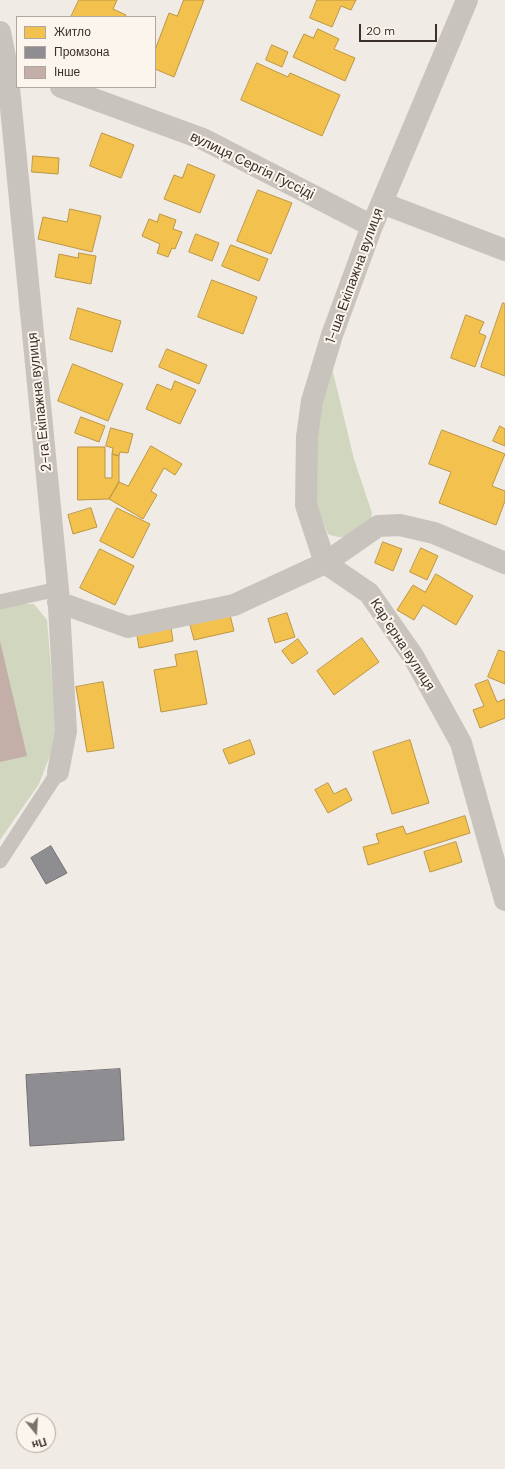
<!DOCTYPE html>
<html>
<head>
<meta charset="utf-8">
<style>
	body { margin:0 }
	#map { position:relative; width:505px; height:1469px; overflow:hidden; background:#f0ebe5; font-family:"DM Sans",sans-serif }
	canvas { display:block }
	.legend { position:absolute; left:16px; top:16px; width:140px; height:72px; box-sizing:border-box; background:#fbf5ee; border:1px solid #aea6a0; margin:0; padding:5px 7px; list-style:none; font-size:12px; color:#3b302b }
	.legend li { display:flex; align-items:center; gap:8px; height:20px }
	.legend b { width:20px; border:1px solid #aea6a0 }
	.north { position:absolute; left:16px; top:1413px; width:40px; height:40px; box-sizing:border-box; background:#fbf5ee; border:1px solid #aea6a0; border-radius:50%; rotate:162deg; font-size:11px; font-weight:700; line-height:16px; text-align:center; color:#3b302b }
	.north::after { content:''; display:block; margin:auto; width:14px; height:18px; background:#7a716c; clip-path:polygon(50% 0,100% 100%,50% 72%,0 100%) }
	.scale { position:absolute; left:359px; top:24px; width:78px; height:18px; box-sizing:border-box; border:2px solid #3b302b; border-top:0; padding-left:5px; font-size:12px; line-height:14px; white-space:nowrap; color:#3b302b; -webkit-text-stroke:3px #fbf5ee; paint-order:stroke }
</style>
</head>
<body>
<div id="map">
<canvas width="505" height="1469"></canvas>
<ul class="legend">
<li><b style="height:11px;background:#f2c14e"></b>Житло</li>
<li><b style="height:11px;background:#8d8d92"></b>Промзона</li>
<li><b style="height:11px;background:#c3afa7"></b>Інше</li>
</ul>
<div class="north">Пн</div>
<div class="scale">20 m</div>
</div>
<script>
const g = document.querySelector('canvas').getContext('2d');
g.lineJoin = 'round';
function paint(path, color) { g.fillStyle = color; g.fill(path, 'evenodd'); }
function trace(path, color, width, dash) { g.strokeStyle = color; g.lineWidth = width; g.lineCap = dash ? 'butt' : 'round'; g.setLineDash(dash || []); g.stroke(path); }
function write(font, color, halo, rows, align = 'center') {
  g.font = font + ' "DM Sans",sans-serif'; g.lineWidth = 4; g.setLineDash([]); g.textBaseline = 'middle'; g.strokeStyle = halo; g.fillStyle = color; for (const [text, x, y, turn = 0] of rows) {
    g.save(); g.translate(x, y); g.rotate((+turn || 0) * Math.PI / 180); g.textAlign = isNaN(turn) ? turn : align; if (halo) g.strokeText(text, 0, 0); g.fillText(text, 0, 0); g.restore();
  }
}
const green = new Path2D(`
	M 332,368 L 354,459 L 372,513 L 369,525 C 354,536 346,541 328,534 L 315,501 L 317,436 L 321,404 Z
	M 14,604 L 34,604 L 47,620 L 56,727 L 51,753 L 39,784 L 0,840 L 0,607 Z`);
const homes = new Path2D(`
	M 79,0 L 117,0 L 113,9 L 126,15 L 125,17 L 71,17 Z
	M 184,0 L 204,0 L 174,77 L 155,69 L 155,50 L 169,13 L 177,16 Z
	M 317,0 L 356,0 L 351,10 L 341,6 L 332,27 L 310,18 Z
	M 318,29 L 339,39 L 334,49 L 355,58 L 345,81 L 293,57 L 304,34 L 313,38 Z
	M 272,45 L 288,52 L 282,67 L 266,60 Z
	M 257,63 L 288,77 L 290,73 L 340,95 L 322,136 L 241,100 Z
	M 102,133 L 134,145 L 121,178 L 90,166 Z
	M 33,156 L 59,158 L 58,174 L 32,172 Z
	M 188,164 L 215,175 L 200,213 L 164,199 L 174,175 L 182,178 Z
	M 258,190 L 292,203 L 271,254 L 237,241 Z
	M 70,209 L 101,216 L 92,252 L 38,239 L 43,217 L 67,222 Z
	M 160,214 L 176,220 L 173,229 L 182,232 L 175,249 L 172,248 L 168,257 L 157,253 L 160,244 L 142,236 L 149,219 L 157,222 Z
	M 196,234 L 219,243 L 212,261 L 189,252 Z
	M 231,245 L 268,259 L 259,281 L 222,266 Z
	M 79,253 L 96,256 L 91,284 L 55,277 L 59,254 L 78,258 Z
	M 212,280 L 257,297 L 243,334 L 198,317 Z
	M 503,303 L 505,304 L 505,376 L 481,367 Z
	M 78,308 L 121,321 L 112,352 L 70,339 Z
	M 466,315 L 484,322 L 479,333 L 486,336 L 475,367 L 451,358 Z
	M 167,349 L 207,365 L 199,384 L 159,367 Z
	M 73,364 L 123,384 L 108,421 L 58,401 Z
	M 175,381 L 196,390 L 180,424 L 146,409 L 157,384 L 171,390 Z
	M 81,417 L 105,426 L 99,442 L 75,433 Z
	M 500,426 L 505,429 L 505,446 L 493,441 Z
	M 111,428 L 133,434 L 128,453 L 120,452 L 119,456 L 112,454 L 113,448 L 106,446 Z
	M 442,430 L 505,454 L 492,486 L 505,491 L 505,501 L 496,525 L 439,503 L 451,472 L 429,464 Z
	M 151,446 L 182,464 L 175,475 L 164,468 L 151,491 L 157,495 L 143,519 L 109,499 L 119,482 L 128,486 Z
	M 78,447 L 105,447 L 105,478 L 112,478 L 112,454 L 119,456 L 119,482 L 109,499 L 78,500 Z
	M 91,508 L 97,527 L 73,534 L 68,515 Z
	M 117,508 L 150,524 L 133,558 L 100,541 Z
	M 383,542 L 402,549 L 393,571 L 375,563 Z
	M 421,548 L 438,556 L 427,580 L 410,572 Z
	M 100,549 L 134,566 L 115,605 L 80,588 Z
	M 436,574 L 473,596 L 456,625 L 423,605 L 414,620 L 397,610 L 413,585 L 425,592 Z
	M 287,613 L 295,637 L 275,643 L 268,619 Z
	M 230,615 L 234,631 L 194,640 L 190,625 Z
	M 171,628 L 173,641 L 139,648 L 137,635 Z
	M 362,638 L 379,662 L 334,695 L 317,671 Z
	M 298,639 L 308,653 L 292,664 L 282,651 Z
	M 499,650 L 505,652 L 505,684 L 488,677 Z
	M 197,651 L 207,704 L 161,712 L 154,670 L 177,666 L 175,655 Z
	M 488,680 L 497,702 L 505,699 L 505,718 L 480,728 L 473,710 L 484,706 L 475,685 Z
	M 103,682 L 114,748 L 87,752 L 76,687 Z
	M 250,740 L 255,754 L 229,764 L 223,750 Z
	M 410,740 L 429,803 L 392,814 L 373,752 Z
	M 328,783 L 334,794 L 346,788 L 352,800 L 328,813 L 315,790 Z
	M 465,816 L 470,833 L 368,865 L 363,847 L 379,843 L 376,834 L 403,826 L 406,834 Z
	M 456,842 L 462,862 L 430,872 L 424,852 Z`);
const industry = new Path2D(`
	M 51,846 L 67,873 L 46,884 L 31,858 Z
	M 120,1069 L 124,1140 L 30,1146 L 26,1075 Z`);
const building = new Path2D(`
	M 0,641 L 27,756 L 0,762 Z`);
const service = new Path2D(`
	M 0,602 L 58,589
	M 0,861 L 58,772`);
const minor = new Path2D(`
	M 0,32 L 7,67 L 58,589 L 66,731 L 58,772
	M 61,87 L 203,139 L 372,226
	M 382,203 L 505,250
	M 325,563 L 306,505 L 307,437 L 312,401 L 332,335 L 372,226 L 467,0
	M 325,563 L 369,593 L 413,656 L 461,743 L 505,900
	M 58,602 L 128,627 L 234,605 L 325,563 L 378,526 L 400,525 L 434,533 L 505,563`);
const streetNames = [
	["вулиця Сергія Гуссіді",252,166,26],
	["1-ша Екіпажна вулиця",355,276,-70],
	["2-га Екіпажна вулиця",40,402,-96],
	["Карʼєрна вулиця",402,645,57]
];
paint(green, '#d1d6bf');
paint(homes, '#f2c14e');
trace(homes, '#bb9644', 1);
paint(industry, '#8d8d92');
trace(industry, '#747173', 1);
paint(building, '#c3afa7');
trace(service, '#c9c3be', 15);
trace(minor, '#c9c3be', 22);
write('14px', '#3b302b', '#fbf5ee', streetNames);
</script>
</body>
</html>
